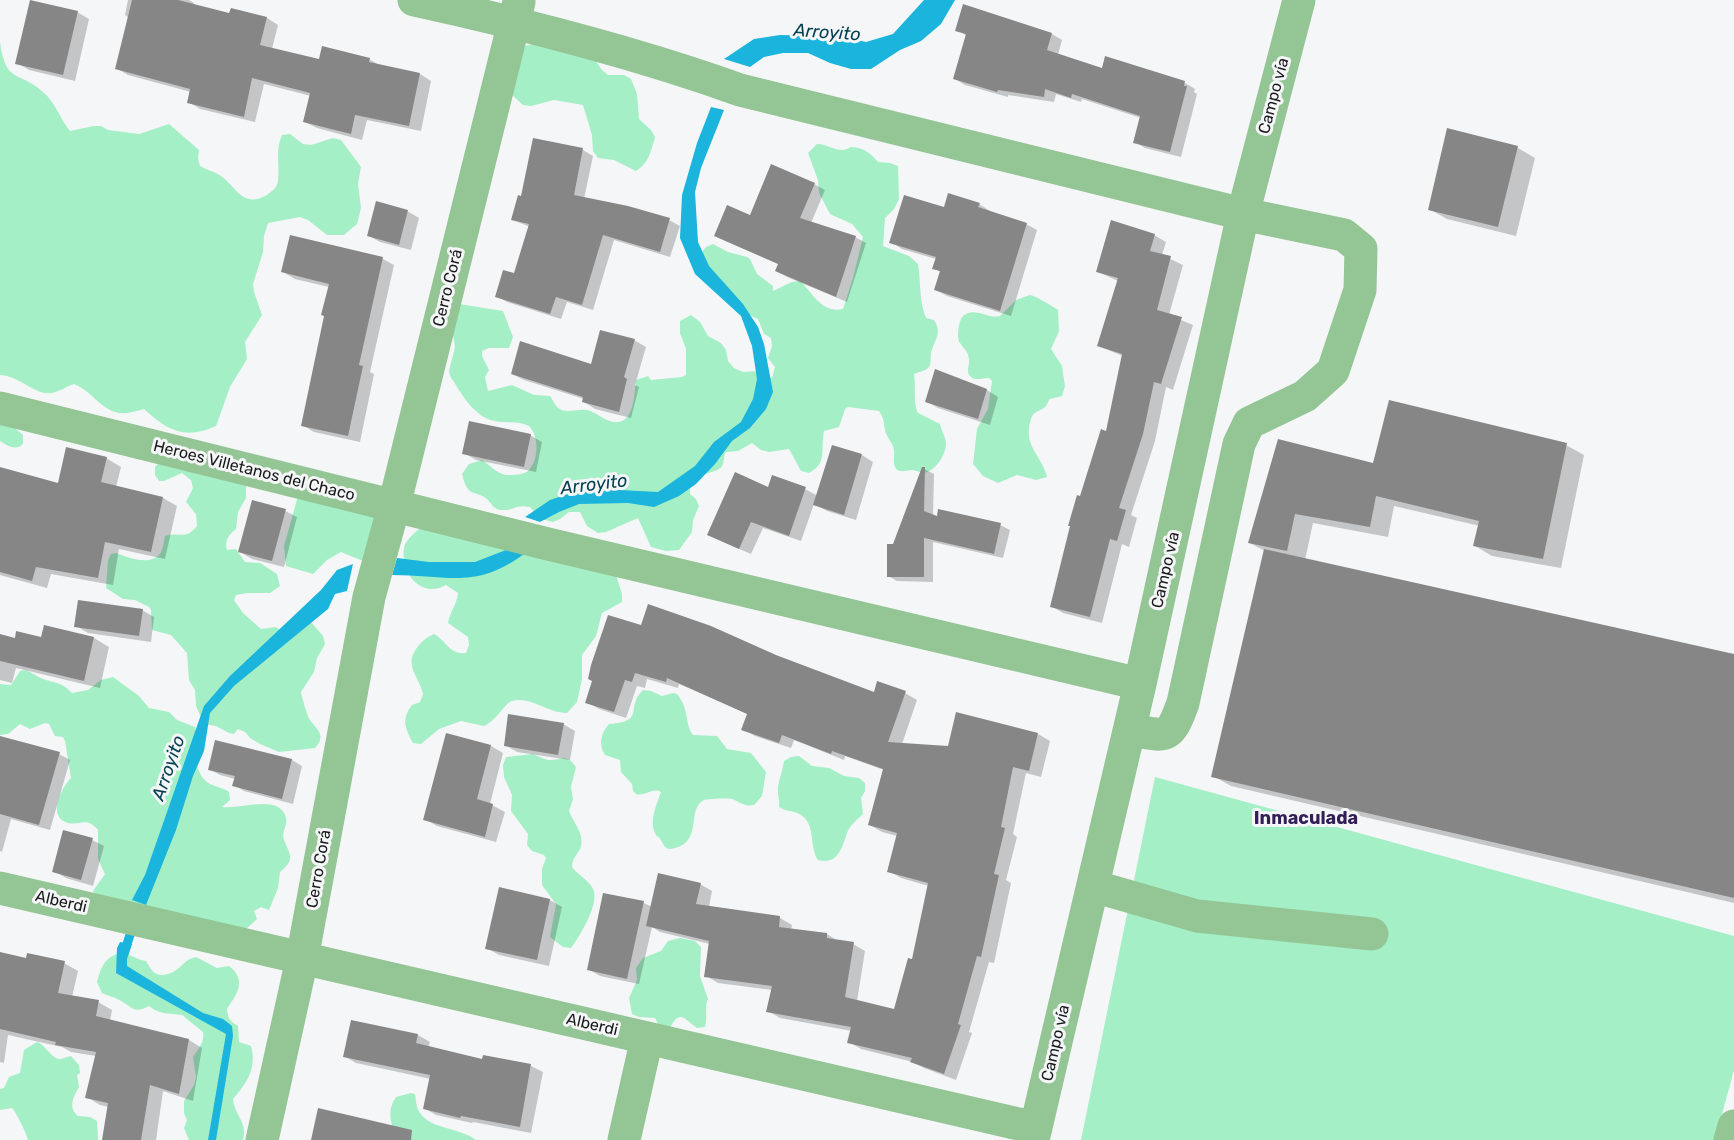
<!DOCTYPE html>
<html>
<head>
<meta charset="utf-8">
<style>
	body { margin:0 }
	canvas { display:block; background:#f5f6f7 }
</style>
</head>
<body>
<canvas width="1734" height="1140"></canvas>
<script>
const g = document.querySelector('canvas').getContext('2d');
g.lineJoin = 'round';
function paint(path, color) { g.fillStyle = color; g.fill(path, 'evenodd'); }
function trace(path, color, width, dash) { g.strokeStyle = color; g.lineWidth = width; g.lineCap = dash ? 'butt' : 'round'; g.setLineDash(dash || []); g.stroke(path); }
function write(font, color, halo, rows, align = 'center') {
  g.font = font + ' Rubik,sans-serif'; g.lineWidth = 6; g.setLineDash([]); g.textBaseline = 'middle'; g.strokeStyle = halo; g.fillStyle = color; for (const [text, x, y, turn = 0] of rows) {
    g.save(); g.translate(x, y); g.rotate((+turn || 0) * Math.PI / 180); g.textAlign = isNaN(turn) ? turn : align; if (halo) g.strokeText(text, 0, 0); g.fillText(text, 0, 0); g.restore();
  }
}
const green = new Path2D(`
	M 543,36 L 588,50 L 602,70 L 608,75 L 624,75 L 631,79 L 637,94 L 639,119 L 651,130 L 655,137 C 651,151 649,163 636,171 L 614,160 L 598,158 L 593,151 L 592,135 L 583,105 L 554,100 L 531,106 L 523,105 L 511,94 L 523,46 L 530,45 Z
	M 0,42 C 6,85 19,70 43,92 C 56,103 60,119 70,131 L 94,126 L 101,126 L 108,130 L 139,134 L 169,124 L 199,150 L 198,158 L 200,166 C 207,170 215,172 221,176 C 237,187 242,209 267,195 C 272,191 277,188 278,181 C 280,166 275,150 282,135 L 290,134 L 303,144 L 311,145 L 333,138 L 341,140 L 361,167 L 358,184 L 361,208 L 357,224 L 344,235 L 327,235 L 308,220 L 300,217 L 268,223 L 264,236 L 263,252 L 253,284 L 254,292 L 262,315 L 245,342 L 247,359 L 230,387 L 216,426 C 185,440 168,431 144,409 C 118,417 111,414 91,395 C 85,390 81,387 74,384 C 67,386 59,392 51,393 C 36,396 20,376 0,375 Z
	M 817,144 C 829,144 839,155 851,147 C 865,148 870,153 878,162 L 890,163 L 898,166 L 899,199 L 894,209 L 885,218 L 883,246 L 909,256 L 918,264 C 921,282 919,302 926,318 L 934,320 C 943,334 934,340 931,353 C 930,357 932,365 928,368 C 925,371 918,372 914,374 C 916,385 913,405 918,413 L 940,424 C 941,430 945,436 946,442 C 947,452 937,469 927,472 C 922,474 918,471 913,470 C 905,470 897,475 894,464 C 893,459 895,454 894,450 C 893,443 888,439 886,433 C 883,424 885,419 879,411 L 848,407 L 845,409 L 839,427 L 824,431 C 820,450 828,463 809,473 L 801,471 L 789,449 L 769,452 L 761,450 L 752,443 L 738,451 L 726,452 C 723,456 725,461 722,466 C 716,476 688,470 690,494 L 696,499 L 699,506 L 693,520 L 692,532 L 679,550 L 666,551 L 651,547 L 638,518 L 606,532 L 598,533 L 587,526 L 580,512 L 569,512 L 560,519 L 553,522 L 541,519 L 530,507 C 515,504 513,511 502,510 C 494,510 492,504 487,499 C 474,489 468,499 462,474 L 469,464 L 482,460 C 490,465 496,473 506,475 C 512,475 525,475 529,470 C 539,459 539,436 529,426 C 519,421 512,423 501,422 C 474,420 463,395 450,376 L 449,371 L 455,347 L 453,335 L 459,304 L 503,311 L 513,337 L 509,348 L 489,348 L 482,351 L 482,356 L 489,370 L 485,377 L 488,391 L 512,385 L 534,395 L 550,396 C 553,400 555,405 558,408 C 566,414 577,409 586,410 C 594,411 600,417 607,420 C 634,431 634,397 636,380 L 648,376 L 651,380 L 682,377 L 686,375 L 686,349 L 680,333 L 680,321 L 691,315 L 700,322 L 708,336 L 721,343 L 726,350 L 728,361 L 734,368 L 743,372 L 759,371 L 772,378 L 775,367 L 768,358 L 772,346 L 771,338 L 764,334 L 758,319 L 743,312 L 716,286 L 701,253 L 706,247 L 713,244 L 728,252 L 747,257 L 750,259 L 757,274 L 773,286 L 773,291 L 792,282 L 800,281 C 813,293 822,314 843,309 L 853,278 L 863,237 L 852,224 L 830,214 L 819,193 L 818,180 L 808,153 Z
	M 1030,295 C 1034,295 1054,307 1058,310 L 1059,331 L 1051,349 L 1062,366 L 1065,386 L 1062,396 L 1050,399 C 1048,401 1048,404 1045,407 C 1041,411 1033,411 1031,419 C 1022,446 1042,455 1047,477 L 1036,480 L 1017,475 L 998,483 L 983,476 L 973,464 L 977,429 L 988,409 L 992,381 L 989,378 C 984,378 975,381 971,377 C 965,372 970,365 969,359 C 968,351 964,349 960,343 C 956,338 959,320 963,316 C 975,306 987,319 1000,316 L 1016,300 Z
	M 0,416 L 23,435 L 23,444 C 15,451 8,446 0,441 Z
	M 158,464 L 246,481 L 246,498 L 238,512 L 236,529 C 229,534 224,541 227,550 L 236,549 L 245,562 L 260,563 L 277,574 L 280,586 L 270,593 L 248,593 L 236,595 L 234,600 L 243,613 L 261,629 L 276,627 L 285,634 L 310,621 L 323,636 L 325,644 L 317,658 L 314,672 L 301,692 C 302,697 307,716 310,720 C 317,730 327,735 315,748 L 279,752 L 260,744 L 250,738 L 245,732 L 238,729 L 234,734 L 229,733 L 216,726 L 204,724 L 196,706 L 195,690 L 189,680 L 187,653 L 171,635 L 152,630 L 151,610 L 149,607 L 135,600 L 123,599 L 106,588 L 108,560 L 111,554 L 116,553 C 127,557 148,566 159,555 C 163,551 164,541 165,536 C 180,531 185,541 197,526 L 196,514 L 186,502 L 193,488 L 191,480 L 182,473 L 164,481 L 159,481 L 155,475 L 155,467 Z
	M 298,496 L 376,510 L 363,561 L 341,552 L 327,560 L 313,574 L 286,566 L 284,546 Z
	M 426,523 L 615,572 L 622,594 L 622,602 L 602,613 L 596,636 L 582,655 L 582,679 L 577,702 L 567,713 C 549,714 531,696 512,701 C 505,703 497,720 484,726 L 461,721 L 439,729 L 421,744 L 413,743 C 405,728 401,719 412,705 L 420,702 L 423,694 C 419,675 402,665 419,645 C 424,640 427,637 434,634 C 447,641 449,655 466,653 L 469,645 L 468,637 L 448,623 C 450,612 457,604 458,593 L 446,585 C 421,599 400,573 404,548 C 405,539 419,530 426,523 Z
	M 24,670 C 31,671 35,676 41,678 C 55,684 61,681 72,693 L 88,690 L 101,680 L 113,677 L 139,696 L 149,708 L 169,712 L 177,720 L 195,727 C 200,746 190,768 207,782 C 214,787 222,787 229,792 L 230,800 L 222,807 C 239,810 280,793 286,818 C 288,826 281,831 284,840 C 291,857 295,859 280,872 L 278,888 L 269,910 L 261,907 L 254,911 L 257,919 L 246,929 L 96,898 L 93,891 L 105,874 L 98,859 L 98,830 C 86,816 80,826 68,823 C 46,817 62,787 71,778 L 65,741 L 63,737 L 55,736 L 49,724 L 45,723 L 30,729 L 20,724 L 8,734 L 0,735 L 0,684 L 11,685 L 20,671 Z
	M 643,690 L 651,691 L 662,696 L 673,693 L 677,694 C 690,710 684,723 693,735 L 717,736 L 727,749 L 751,753 L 766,772 L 762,796 L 754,805 C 744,807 740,802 732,799 C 728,798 707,799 704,800 C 686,809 703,841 675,848 C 666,851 664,846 661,840 C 658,835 657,838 655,833 C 649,820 657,804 661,792 C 653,787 645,797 636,794 L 633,791 L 632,784 L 621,772 L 620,760 L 605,755 C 598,744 601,733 609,724 C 647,721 624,709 643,690 Z
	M 533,754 C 538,756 544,759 548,760 C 561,761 566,752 576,767 L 571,787 L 573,799 L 569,811 C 573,822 586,835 580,849 C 576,856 572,859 572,867 C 578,875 587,879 592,887 C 602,901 579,937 571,948 L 563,947 L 550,937 L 556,904 L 542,885 L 542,869 L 546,858 L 544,855 L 532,851 L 527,845 L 528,834 L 511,811 L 512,795 L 504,777 L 503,765 L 506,757 Z
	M 799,756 L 812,766 L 829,768 L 844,776 L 859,778 L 865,783 L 865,791 L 861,798 L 863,814 C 858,819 849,826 847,833 C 842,848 838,865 818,860 C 809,847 816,824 801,815 C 794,810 786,812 779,807 C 780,800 778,798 778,792 C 777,784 783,770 784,761 L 791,757 Z
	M 1155,777 L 1734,936 L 1734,1070 L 1715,1140 L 1081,1140 Z
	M 680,938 L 695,941 L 701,947 L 700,976 L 708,999 C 704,1006 708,1017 705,1027 L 697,1028 C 685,1020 680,1008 670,1028 L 660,1028 L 655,1018 L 639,1017 L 632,1014 L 629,998 L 637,980 L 636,968 L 643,958 L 661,951 L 668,941 Z
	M 120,953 C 130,953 136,960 146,961 C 151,969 153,975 163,975 C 181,973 181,960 196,957 L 217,968 L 229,966 C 248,981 236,995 227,1009 C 228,1019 230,1021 238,1026 L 239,1042 L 251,1046 C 257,1068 247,1083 233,1099 C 234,1114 248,1123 243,1140 L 189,1140 L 184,1128 L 187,1120 L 184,1113 L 184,1101 L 194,1085 L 196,1077 L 193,1057 C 198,1049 205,1042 203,1032 L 182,1015 C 168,1013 161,1015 149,1006 C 133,1014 134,1008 121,1001 C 115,997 108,996 102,993 L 97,982 C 101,967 105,957 120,953 Z
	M 37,1042 C 46,1045 52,1060 61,1059 C 64,1058 67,1057 71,1056 L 79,1065 L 80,1073 L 77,1075 L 79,1087 C 73,1097 68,1108 78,1116 L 90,1117 L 97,1121 L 98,1140 L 28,1140 C 27,1134 16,1112 12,1108 L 0,1110 L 0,1089 L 4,1088 L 9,1077 L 20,1073 L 24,1050 Z
	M 411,1093 L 415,1094 C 416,1100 416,1108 420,1113 C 432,1130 459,1127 476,1140 L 398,1140 C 391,1126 386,1111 396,1097 Z`);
const water = new Path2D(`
	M 924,0 L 955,0 L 941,24 L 921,41 L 900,50 L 871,69 L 851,69 L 830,63 L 808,53 L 783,53 L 764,57 L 750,67 L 724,59 L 754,39 L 780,35 L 840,36 L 866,42 L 893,34 Z
	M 711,107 L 724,110 L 701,168 L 695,192 L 698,242 L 709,266 L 743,304 L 758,327 L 764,344 L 773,392 L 766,409 L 750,428 L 732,441 L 715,464 L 696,484 L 679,496 L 654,507 L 628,503 L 579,504 L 559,512 L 540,522 L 525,517 L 550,500 L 577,491 L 600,489 L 658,492 L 695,466 L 714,442 L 741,422 L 753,399 L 757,379 L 752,346 L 741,316 L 695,274 L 680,238 L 682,195 L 697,143 Z
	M 506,550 L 524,554 C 475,590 447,575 392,575 L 397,558 L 429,562 L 475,562 Z
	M 353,564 L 347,591 L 335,594 L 328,609 L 234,686 L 210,713 L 204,751 L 193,776 L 176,830 L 146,905 L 132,900 L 145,875 L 204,706 L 230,676 L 321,590 L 337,570 Z
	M 120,942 L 132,944 L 127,959 L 127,966 L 203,1013 L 223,1019 L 232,1026 L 233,1036 L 216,1140 L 208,1140 L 226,1034 L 116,973 L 117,948 Z`);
const shadow = new Path2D(`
	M 128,0 L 189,0 L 194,3 L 193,5 L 230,15 L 267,18 L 278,25 L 272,49 L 320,61 L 369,59 L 381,66 L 420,74 L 431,81 L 421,131 L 367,120 L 362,140 L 317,128 L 305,122 L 311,96 L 264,84 L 255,122 L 200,109 L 189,102 L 191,92 L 128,75 L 116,68 L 129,18 L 125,15 Z
	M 964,6 L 1052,34 L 1062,40 L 1058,55 L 1103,69 L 1185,83 L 1195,89 L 1194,92 L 1197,94 L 1181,157 L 1145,148 L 1135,142 L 1141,118 L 1082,99 L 1081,102 L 1056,94 L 1054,102 L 1008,95 L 1008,97 L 965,85 L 955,79 L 967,36 L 957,30 Z
	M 77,12 L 89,19 L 75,81 L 29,70 L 17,63 Z
	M 534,140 L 583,150 L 593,156 L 584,199 L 669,220 L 680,226 L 670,257 L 614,240 L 593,310 L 567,302 L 561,319 L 507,302 L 496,296 L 515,275 L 530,227 L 513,220 L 522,198 Z
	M 1518,148 L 1535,158 L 1516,236 L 1447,219 L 1429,209 Z
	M 814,184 L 825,190 L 811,223 L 855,237 L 866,243 L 847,302 L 787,277 L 776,271 L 779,264 L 716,235 Z
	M 979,204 L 990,211 L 989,212 L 1026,224 L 1037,230 L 1011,316 L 947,296 L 936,290 L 942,273 L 934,268 L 936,259 L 902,249 L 891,242 L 945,209 Z
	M 407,211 L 419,218 L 411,250 L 380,242 L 369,236 Z
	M 1154,235 L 1166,242 L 1162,255 L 1183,265 L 1169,315 L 1193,325 L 1173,390 L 1166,387 L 1155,441 L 1131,515 L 1137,518 L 1129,547 L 1122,544 L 1102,623 L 1063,613 L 1051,606 L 1081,498 L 1107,433 L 1123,356 L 1098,346 L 1118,281 L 1098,272 Z
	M 383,259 L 394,265 L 370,372 L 374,374 L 360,442 L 314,432 L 302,425 L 326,316 L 329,287 L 295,279 L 283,272 Z
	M 634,340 L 646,347 L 635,385 L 639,387 L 631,418 L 595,409 L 584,402 L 584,399 L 524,380 L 512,374 L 592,366 Z
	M 936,371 L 987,390 L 998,397 L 990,425 L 938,408 L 926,401 Z
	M 530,435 L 542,442 L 536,472 L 476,460 L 464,453 Z
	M 1279,441 L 1374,464 L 1566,445 L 1584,455 L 1561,568 L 1492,556 L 1475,546 L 1480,526 L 1394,506 L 1388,537 L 1313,523 L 1305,560 L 1734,656 L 1734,903 L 1231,786 L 1213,776 L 1265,551 L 1250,543 Z
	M 862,455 L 873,462 L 856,520 L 827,511 L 814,504 L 801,541 L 763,528 L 751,554 L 721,541 L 769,489 L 773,477 L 805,489 L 818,496 Z
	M 106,458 L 121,467 L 116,487 L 163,498 L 177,506 L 165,559 L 119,549 L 113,585 L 51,574 L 47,588 L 0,575 L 0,469 L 59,485 Z
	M 924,469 L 934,474 L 933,516 L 1000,525 L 1010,530 L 1003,558 L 933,542 L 933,582 L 897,581 L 888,576 L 894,545 Z
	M 285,511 L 297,517 L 284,567 L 252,559 L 240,552 Z
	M 142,610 L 154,617 L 151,642 L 88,633 L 76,626 Z
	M 45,626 L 94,638 L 109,647 L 100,688 L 16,668 L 12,683 L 0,680 L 0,636 L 16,639 L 43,639 Z
	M 642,627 L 776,657 L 875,694 L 905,693 L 917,700 L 902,744 L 949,747 L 957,714 L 1038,734 L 1050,741 L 1041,777 L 1026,773 L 1013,834 L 1017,837 L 1006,880 L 1011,883 L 994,963 L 989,962 L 969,1032 L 972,1033 L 956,1080 L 924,1068 L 913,1062 L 861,1049 L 849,1042 L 852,1031 L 780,1018 L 768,1011 L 772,990 L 718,983 L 706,976 L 710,944 L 660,932 L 652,927 L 639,984 L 600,976 L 588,969 L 605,895 L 644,903 L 652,907 L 700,884 L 712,891 L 709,907 L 780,918 L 792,925 L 791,930 L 827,934 L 838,941 L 853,944 L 865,951 L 857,1001 L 895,1011 L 914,961 L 929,886 L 901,878 L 889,871 L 897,836 L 882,832 L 870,825 L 884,770 L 845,756 L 844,760 L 794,740 L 791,748 L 755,736 L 743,729 L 748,714 L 679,684 L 678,688 L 647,679 L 645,688 L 637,686 L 626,718 L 599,709 L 587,702 Z
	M 563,724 L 575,731 L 570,760 L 517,752 L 505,745 Z
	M 447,735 L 491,746 L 503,753 L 490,804 L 505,812 L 496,842 L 437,826 L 425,819 Z
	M 59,754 L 70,760 L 50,830 L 11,819 L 2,852 L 0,851 L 0,761 Z
	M 292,760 L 302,766 L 293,804 L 244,791 L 234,785 L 235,779 L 220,775 L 209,769 Z
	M 92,840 L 104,846 L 93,886 L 66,878 L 54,871 Z
	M 500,889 L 550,900 L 562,907 L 549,966 L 499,955 L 487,948 Z
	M 0,954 L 27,960 L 64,963 L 78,971 L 72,997 L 98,1002 L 112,1010 L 110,1021 L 189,1040 L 202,1048 L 193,1101 L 163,1091 L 156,1140 L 104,1140 L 109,1107 L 100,1105 L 87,1097 L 96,1056 L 71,1052 L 62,1047 L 8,1035 L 4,1063 L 0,1062 Z
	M 352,1021 L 418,1035 L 430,1042 L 428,1048 L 483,1061 L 531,1066 L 543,1072 L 531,1133 L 473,1122 L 472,1123 L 436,1115 L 424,1108 L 431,1079 L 356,1063 L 344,1056 Z`);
const stream = new Path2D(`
	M 124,953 L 134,923`);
const building = new Path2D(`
	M 30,0 L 78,11 L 63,75 L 15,64 Z
	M 132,0 L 178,0 L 229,13 L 231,8 L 267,17 L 260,45 L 319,59 L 322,46 L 370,58 L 369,62 L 420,73 L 409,126 L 355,115 L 351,134 L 303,122 L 310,93 L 252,78 L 244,117 L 187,103 L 190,89 L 115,69 Z
	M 963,4 L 1052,33 L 1047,50 L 1102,68 L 1105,56 L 1185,81 L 1184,86 L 1187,86 L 1170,152 L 1133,143 L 1140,116 L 1072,94 L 1071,98 L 1045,89 L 1044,97 L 998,90 L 997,92 L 953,79 L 966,34 L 955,31 Z
	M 1447,128 L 1518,146 L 1498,227 L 1428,210 Z
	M 533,138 L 583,148 L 574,195 L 628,206 L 670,218 L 660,252 L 603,235 L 582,305 L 556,297 L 550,314 L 495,297 L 503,270 L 514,273 L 529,224 L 511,220 L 518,195 L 521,196 Z
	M 771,164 L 815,183 L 800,218 L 856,236 L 836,297 L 775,271 L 778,264 L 714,236 L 727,205 L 750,215 Z
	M 948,193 L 980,203 L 978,207 L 1027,223 L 1000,311 L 934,290 L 940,271 L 932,269 L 936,257 L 889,243 L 904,195 L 944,207 Z
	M 376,201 L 408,210 L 399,245 L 367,236 Z
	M 1111,220 L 1155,234 L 1150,251 L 1171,256 L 1157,310 L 1182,317 L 1161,384 L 1154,382 L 1143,434 L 1119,508 L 1126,510 L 1117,541 L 1110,539 L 1090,617 L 1050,607 L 1070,526 L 1068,526 L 1077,495 L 1080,496 L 1101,429 L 1106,431 L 1122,354 L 1097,346 L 1118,278 L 1096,272 Z
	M 290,235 L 383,257 L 359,365 L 363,366 L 348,436 L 301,426 L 324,316 L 321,315 L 329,284 L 281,272 Z
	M 600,330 L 635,339 L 624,377 L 627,379 L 619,412 L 582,402 L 583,397 L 511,374 L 520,341 L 591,364 Z
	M 935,369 L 987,389 L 978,419 L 925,402 Z
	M 1389,400 L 1567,443 L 1543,559 L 1473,546 L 1479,521 L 1376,496 L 1370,527 L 1295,514 L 1287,551 L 1248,543 L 1278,439 L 1373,463 Z
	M 469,421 L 531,434 L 524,467 L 462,454 Z
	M 832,445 L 862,454 L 844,515 L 813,505 Z
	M 66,447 L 107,457 L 101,482 L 163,497 L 151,552 L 105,542 L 98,578 L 36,567 L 32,581 L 0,572 L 0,467 L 58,483 Z
	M 922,467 L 925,467 L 924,511 L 937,516 L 938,509 L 1001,523 L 994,554 L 924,538 L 924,577 L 887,577 L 887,544 L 893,544 Z
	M 735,472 L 768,487 L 772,475 L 806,487 L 789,536 L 751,522 L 739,549 L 707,535 Z
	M 252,500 L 286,509 L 272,561 L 238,552 Z
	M 1264,549 L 1734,654 L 1734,898 L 1211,777 Z
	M 78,600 L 143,609 L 139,636 L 74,627 Z
	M 648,604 L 711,626 L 776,655 L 874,692 L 877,681 L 906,691 L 888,742 L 948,746 L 956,712 L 1038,733 L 1029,771 L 1013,767 L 1001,827 L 1005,828 L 994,874 L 999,875 L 981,957 L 977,956 L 958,1024 L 961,1025 L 944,1074 L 910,1062 L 912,1058 L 847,1043 L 851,1027 L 766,1012 L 772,986 L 704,977 L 709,941 L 646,926 L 658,873 L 701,883 L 696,904 L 780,916 L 779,927 L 827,933 L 827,938 L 854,942 L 845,997 L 894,1009 L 908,958 L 912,959 L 928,883 L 887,872 L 897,833 L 868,825 L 883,769 L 832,751 L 831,754 L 782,735 L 779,743 L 741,730 L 747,714 L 667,678 L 666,682 L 635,673 L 632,682 L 625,680 L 614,712 L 585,703 L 592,681 L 588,679 L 591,665 L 608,615 L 641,625 Z
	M 44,625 L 94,637 L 84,681 L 0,661 L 0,634 L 15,638 L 16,631 L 41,637 Z
	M 508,714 L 564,723 L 558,755 L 504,746 Z
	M 446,733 L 491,745 L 477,799 L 493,804 L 485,837 L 423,820 Z
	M 0,736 L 60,752 L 39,825 L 0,814 Z
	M 215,740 L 292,759 L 282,799 L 232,786 L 235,776 L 208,770 Z
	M 63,830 L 93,838 L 81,880 L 52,872 Z
	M 499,887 L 550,899 L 537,960 L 485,949 Z
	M 603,893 L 644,901 L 627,979 L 587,970 Z
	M 0,952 L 26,958 L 27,953 L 65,961 L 58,993 L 99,1000 L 96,1016 L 189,1039 L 179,1094 L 150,1085 L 141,1140 L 102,1140 L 108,1103 L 85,1098 L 96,1052 L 55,1045 L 56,1042 L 0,1029 Z
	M 351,1020 L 418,1034 L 416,1043 L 482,1059 L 483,1055 L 531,1064 L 520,1127 L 461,1116 L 460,1118 L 423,1109 L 430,1075 L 343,1057 Z
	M 318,1108 L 412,1130 L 411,1140 L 311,1140 Z`);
const minor = new Path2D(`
	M 414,0 C 524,24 634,52 740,90 L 1243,214 L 1344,235 L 1361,249 L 1360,290 L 1333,371 L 1305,396 L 1249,423 L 1239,444 L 1183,703 C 1169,741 1167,736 1130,730
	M 0,408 L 548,544 L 1140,684
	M 1093,886 L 1197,916 L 1372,934
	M 0,888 L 1036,1128
	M 262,1140 L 302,959 L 369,597 L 394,506 L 519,2
	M 624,1140 L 647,1038
	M 1033,1140 L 1140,684 L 1243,214 L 1299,0
	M 1730,1140 L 1734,1126`);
const streetNames = [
	["Campo vía",1274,96,-75],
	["Cerro Corá",448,288,-76],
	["Heroes Villetanos del Chaco",254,471,14],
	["Campo vía",1166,570,-77],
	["Cerro Corá",319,869,-80],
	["Alberdi",61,902,13],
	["Alberdi",592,1025,13],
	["Campo vía",1056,1043,-77]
];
const waterNames = [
	["Arroyito",827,33,4],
	["Arroyito",594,485,-7],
	["Arroyito",169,768,-71]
];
const neighbourhoodNames = [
	["Inmaculada",1306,819]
];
paint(green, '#a4efc6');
paint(water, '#1bb4dd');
paint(shadow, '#0003');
trace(stream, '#1bb4dd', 9);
paint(building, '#878687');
trace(minor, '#94c595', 33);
write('16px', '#1a1a1b', '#f5f6f7', streetNames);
write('italic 18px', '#034152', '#f5f6f7', waterNames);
write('bold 18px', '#331e58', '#f5f6f7', neighbourhoodNames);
</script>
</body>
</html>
